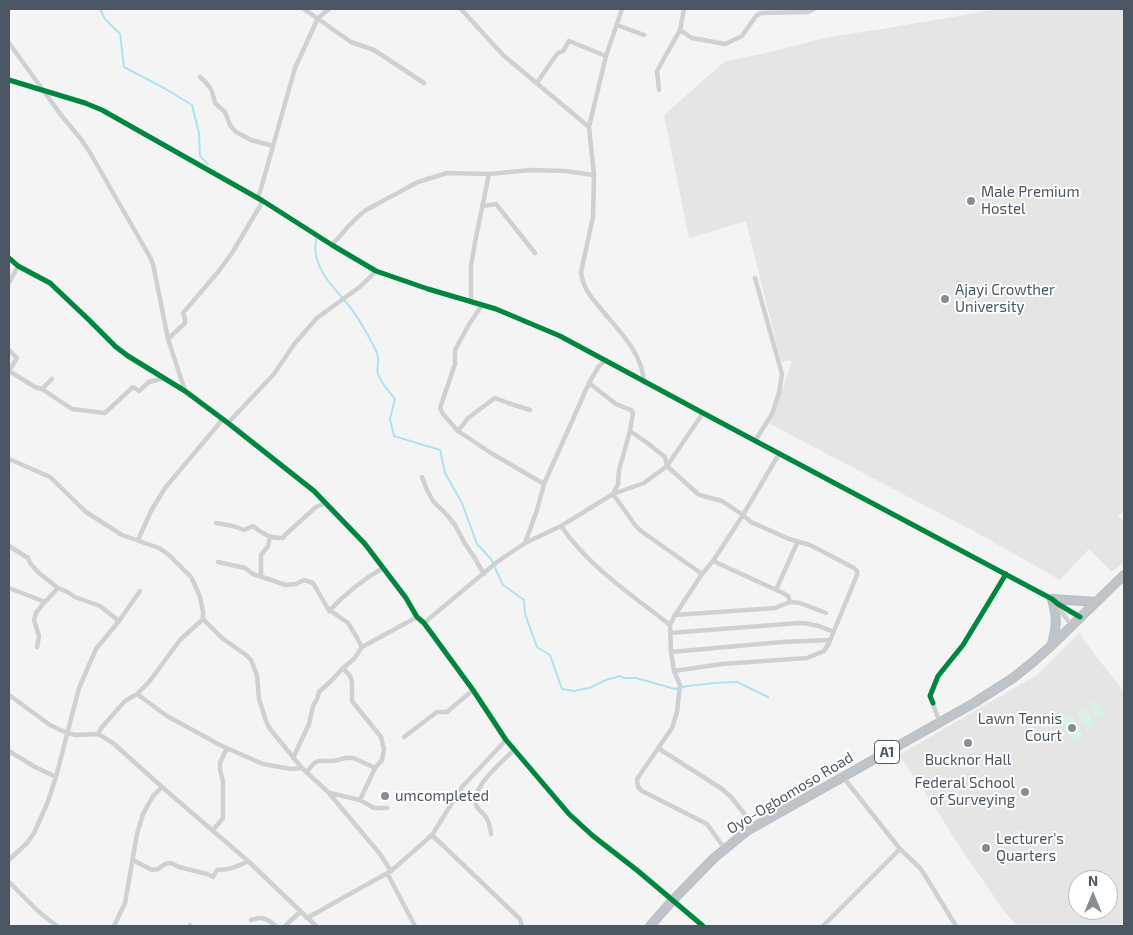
<!DOCTYPE html>
<html>
<head>
<meta charset="utf-8">
<style>
	body { margin:0 }
	#map { position:relative; width:1133px; height:935px; overflow:hidden; background:#f4f4f4; font-family:"Exo 2",sans-serif }
	canvas { display:block }
	.frame { position:absolute; inset:0; border:10px solid #4a5661; pointer-events:none }
	.north { position:absolute; left:1068px; top:870px; width:50px; height:50px; box-sizing:border-box; background:#fff; border:1px solid #b7bbc0; border-radius:50%; rotate:0deg; font-size:14px; font-weight:700; line-height:20px; text-align:center; color:#4a5661 }
	.north::after { content:''; display:block; margin:auto; width:18px; height:22px; background:#868d94; clip-path:polygon(50% 0,100% 100%,50% 72%,0 100%) }
</style>
</head>
<body>
<div id="map">
<canvas width="1133" height="935"></canvas>
<div class="frame"></div>
<div class="north">N</div>
</div>
<script>
const g = document.querySelector('canvas').getContext('2d');
g.lineJoin = 'round';
function paint(path, color) { g.fillStyle = color; g.fill(path, 'evenodd'); }
function trace(path, color, width, dash) { g.strokeStyle = color; g.lineWidth = width; g.lineCap = dash ? 'butt' : 'round'; g.setLineDash(dash || []); g.stroke(path); }
function write(font, color, halo, rows, align = 'center') {
  g.font = font + ' "Exo 2",sans-serif'; g.lineWidth = 4; g.setLineDash([]); g.textBaseline = 'middle'; g.strokeStyle = halo; g.fillStyle = color; for (const [text, x, y, turn = 0] of rows) {
    g.save(); g.translate(x, y); g.rotate((+turn || 0) * Math.PI / 180); g.textAlign = isNaN(turn) ? turn : align; if (halo) g.strokeText(text, 0, 0); g.fillText(text, 0, 0); g.restore();
  }
}
const education = new Path2D(`
	M 999,9 L 1124,9 L 1124,510 L 1118,516 L 1124,522 L 1124,562 L 1112,572 L 1089,549 L 1060,580 L 979,534 L 770,424 L 792,362 L 789,360 L 781,362 L 746,221 L 689,238 L 664,115 L 724,62 L 774,51 L 829,37 L 882,29 Z
	M 1080,632 L 1083,639 L 1124,692 L 1124,926 L 1017,926 L 1004,911 L 955,840 L 935,807 L 899,755 L 1037,675 ZM 1078,880 L 1108,880 L 1108,910 L 1078,910 Z`);
const green = new Path2D(`
	M 1097,700 L 1106,715 L 1098,720 L 1089,705 Z
	M 1085,707 L 1096,725 L 1087,730 L 1076,713 Z
	M 1071,714 L 1083,735 L 1073,741 L 1060,720 Z`);
const stream = new Path2D(`
	M 100,9 L 105,19 L 120,34 L 124,67 L 164,88 L 192,105 L 199,133 L 200,156 L 208,164
	M 316,240 C 311,265 331,285 346,302 C 354,311 365,330 371,341 C 374,346 378,353 378,359 C 379,364 376,369 378,374 C 381,383 389,391 395,399 L 390,419 L 394,436 L 440,450 L 445,473 L 462,503 L 477,544 L 491,559 L 503,585 L 524,600 L 525,614 L 537,647 L 550,655 L 562,689 L 574,691 L 589,688 L 606,680 L 620,676 L 624,678 L 636,678 L 675,689 L 687,686 L 707,684 L 713,683 L 737,682 L 768,697`);
const street = new Path2D(`
	M 304,9 L 351,42 L 374,50 L 424,83
	M 461,9 L 503,55 L 589,127
	M 622,9 L 606,56 L 589,127 L 594,175 L 593,217 L 581,272 C 583,288 591,297 601,309 C 619,331 642,352 644,382
	M 617,25 L 644,35
	M 680,30 L 692,38 L 725,44 L 742,36 L 756,16 L 761,13 L 808,12 L 814,9
	M 9,43 L 61,115 L 80,138 L 89,151 L 150,257 L 153,264 L 168,339 L 185,391
	M 200,77 C 211,87 212,89 215,103 L 225,112 L 230,125 L 236,132 L 251,140 L 273,146
	M 9,80 L 85,103 L 102,110 L 263,201 L 332,245 L 376,271 L 428,289 L 496,309 L 560,336 L 703,413 L 1052,599 L 1058,604 L 1080,617
	M 537,83 L 552,61 L 558,53 L 563,51 L 569,41 L 606,56
	M 659,90 L 657,71 L 680,30 L 684,9
	M 257,198 L 260,192 L 295,68 L 318,18 L 329,9
	M 483,206 L 496,204 L 535,253
	M 332,245 C 343,233 352,220 366,210 L 418,182 L 447,173 L 489,174 L 531,170 L 565,171 L 594,175
	M 9,283 L 18,266
	M 958,283 L 960,283
	M 471,302 L 471,266 L 475,242 L 489,174
	M 482,305 L 468,326 L 455,350 L 455,364 L 440,408 L 443,414 L 458,431 L 491,453 L 544,484
	M 168,339 L 185,323 L 185,319 L 183,313 L 218,272 L 232,253 L 263,201
	M 9,350 L 17,358 L 9,371
	M 9,371 L 35,387 L 42,389 L 72,409 L 105,413 L 133,387 L 139,391 L 149,382 L 164,378
	M 589,383 L 616,404 L 631,410 L 633,413 L 630,431 L 619,470 L 618,484 L 613,494 L 635,525 L 641,531 L 702,574
	M 42,389 L 52,379
	M 228,423 L 274,374 L 295,343 L 317,318 L 361,286 L 376,271
	M 458,431 L 468,418 L 495,398 L 508,403 L 530,410
	M 630,431 L 646,442 L 665,457 L 667,466 L 698,494 L 703,496 L 722,501 L 743,515 L 751,522 L 789,539 L 810,545 L 854,568 L 857,571 L 857,575 L 829,643 L 824,651 L 807,658 L 722,664 L 674,671
	M 755,441 L 772,414 L 779,393 L 782,374 L 755,278
	M 9,459 L 50,477 L 86,512 L 122,535 L 159,548 L 169,555 L 191,577 L 194,583 L 200,597 L 203,612 L 203,619 L 180,640 L 149,682 L 137,694 L 125,701 L 102,727 L 98,734
	M 422,477 L 427,490 L 433,501 L 447,515 L 455,525 L 464,542 L 474,557 L 484,574
	M 216,523 L 233,526 L 244,530 L 253,526 C 262,534 271,539 283,538 L 285,535 L 316,507 L 326,503
	M 561,526 C 589,567 632,595 670,625
	M 138,540 L 151,511 L 165,488 L 223,419
	M 525,543 L 537,510 L 544,484 L 589,383 L 599,366 L 606,360
	M 9,546 L 28,558 L 30,563 L 39,573 L 58,588 L 66,591 L 75,597 L 100,606 L 119,621
	M 713,561 L 783,593 L 788,596 L 790,602
	M 218,562 L 245,568 L 253,574 L 286,585 L 296,584 L 304,580 L 313,583 L 328,609 L 348,623 L 356,636 L 362,647
	M 261,577 L 261,555 L 268,546 L 270,537
	M 9,588 L 45,602
	M 776,590 L 798,541
	M 1058,604 L 1060,610 L 1072,626
	M 329,611 C 346,593 362,580 383,568
	M 675,615 L 775,608 L 790,602 L 800,603 L 826,613
	M 203,619 L 222,638 L 246,655 L 251,660 L 257,675 L 259,699 L 266,721 L 270,729 L 302,768 L 328,792 L 380,854 L 391,871
	M 424,623 L 497,562 L 525,543 L 561,526 L 613,494 L 644,483 L 667,466 L 703,413
	M 670,633 L 799,623 C 812,623 822,627 834,632
	M 37,647 L 39,636 L 34,620 L 36,613 L 43,604 L 58,588
	M 671,652 L 782,642 L 830,640
	M 343,668 L 350,676 L 352,682 L 352,701 L 381,737 L 384,749 L 382,760 L 375,768 L 360,800
	M 137,694 L 167,716 L 222,746 L 263,764 L 291,769 L 302,768
	M 9,695 L 50,725 L 67,733 L 76,735 L 98,734 L 113,743 L 162,787 L 248,861 L 316,926
	M 940,723 L 930,696 L 938,676 L 963,645 L 1006,574
	M 404,737 L 437,712 L 447,712 L 473,690
	M 658,748 L 722,789 L 731,797 L 755,827
	M 9,751 L 35,767 L 56,777
	M 293,758 L 309,724 L 313,706 L 317,699 L 319,692 L 333,679 L 343,668 L 354,659 L 362,647 L 417,617
	M 307,772 C 319,754 322,764 338,760 C 343,758 347,757 353,758 C 361,761 368,765 375,768
	M 843,777 L 900,849 L 920,868 L 926,877 L 956,926
	M 330,793 L 360,800 L 374,808 L 387,808
	M 213,830 L 223,818 L 223,781 L 220,770 L 220,763 L 227,748
	M 491,834 C 490,829 490,823 487,819 C 485,814 479,811 477,807 C 468,789 503,761 514,750
	M 432,835 L 520,919 L 522,926
	M 725,849 L 707,824 L 642,791 L 638,787 L 637,779 L 672,728 L 677,712 L 680,685 L 674,671 L 671,652 L 670,625 L 675,615 L 702,574 L 713,561 L 743,515 L 779,454
	M 9,860 L 27,843 L 34,833 L 47,804 L 56,777 L 79,688 L 96,649 L 119,621 L 140,591
	M 133,860 L 152,870 L 158,869 L 165,864 L 171,863 L 179,867 L 207,874 L 213,877 L 217,870 C 229,870 238,867 248,861
	M 387,873 L 415,926
	M 9,882 L 39,912 L 57,926
	M 673,900 L 703,926
	M 307,918 L 391,871 L 423,843 L 432,835 L 462,787 L 506,740
	M 251,920 C 263,916 266,918 276,926
	M 114,926 L 125,903 L 137,834 L 143,814 L 153,796 L 162,787
	M 189,926 L 190,925
	M 285,926 L 300,912
	M 823,926 L 900,849`);
const secondary = new Path2D(`
	M 9,258 L 18,266 L 50,283 L 88,319 L 116,347 L 128,356 L 185,391 L 228,423 L 314,491 L 365,544 L 406,598 L 417,617 L 424,623 L 473,690 L 506,740 L 569,814 L 593,836 L 638,871 L 673,900`);
const highway = new Path2D(`
	M 1052,644 C 1057,625 1057,617 1052,599 L 1096,602
	M 650,926 L 673,900 L 714,858 L 747,831 L 974,703 L 1013,678 L 1033,662 L 1051,646 L 1124,575`);
const cycleway = new Path2D(`
	M 9,80 L 85,103 L 102,110 L 263,201 L 332,245 L 376,271 L 428,289 L 496,309 L 560,336 L 703,413 L 1052,599 L 1058,604 L 1080,617
	M 9,258 L 18,266 L 50,283 L 88,319 L 116,347 L 128,356 L 185,391 L 228,423 L 314,491 L 365,544 L 406,598 L 417,617 L 424,623 L 473,690 L 506,740 L 569,814 L 593,836 L 638,871 L 703,926
	M 933,703 L 930,696 L 938,676 L 963,645 L 1006,574`);
const markers = [
	[971,201,5,"#868d94"],
	[945,299,5,"#868d94"],
	[1072,728,5,"#868d94"],
	[968,743,5,"#868d94"],
	[1025,792,5,"#868d94"],
	[385,796,5,"#868d94"],
	[986,848,5,"#868d94"]
];
const shields = [
	[887,752,25]
];
const shieldNames = [
	["A1",887,752]
];
const poiNames = [
	["Male Premium",981,192],
	["Hostel",981,209],
	["Ajayi Crowther",955,290],
	["University",955,307],
	["Lawn Tennis",1062,719,"right"],
	["Court",1062,736,"right"],
	["Bucknor Hall",968,760,"center"],
	["Federal School",1015,783,"right"],
	["of Surveying",1015,800,"right"],
	["umcompleted",395,796],
	["Lecturer's",996,839],
	["Quarters",996,856]
];
const streetNames = [
	["Oyo-Ogbomoso Road",790,793,-31]
];
paint(education, '#e6e5e6');
paint(green, '#d9f2e3');
trace(stream, '#aee2f0', 2);
trace(highway, '#b9bec3', 10);
trace(street, '#ced0d2', 4.5);
trace(secondary, '#ced0d4', 5.5);
trace(highway, '#bec4c9', 8);
trace(cycleway, '#00873e', 5);
for (const [x, y, r, color] of markers) { const dot = new Path2D(); dot.arc(x, y, r, 0, 2 * Math.PI); g.fillStyle = color; g.fill(dot); trace(dot, '#fff', 2); }
for (const [x, y, w] of shields) { const box = new Path2D(); box.roundRect(x - w / 2, y - 11.5, w, 23, 4); g.fillStyle = '#fff'; g.fill(box); trace(box, '#4a5661', 1); }
write('bold 14px', '#4a5661', null, shieldNames);
write('15px', '#4a5661', '#fff', poiNames, 'left');
write('15px', '#4a5661', '#fff', streetNames);
</script>
</body>
</html>
